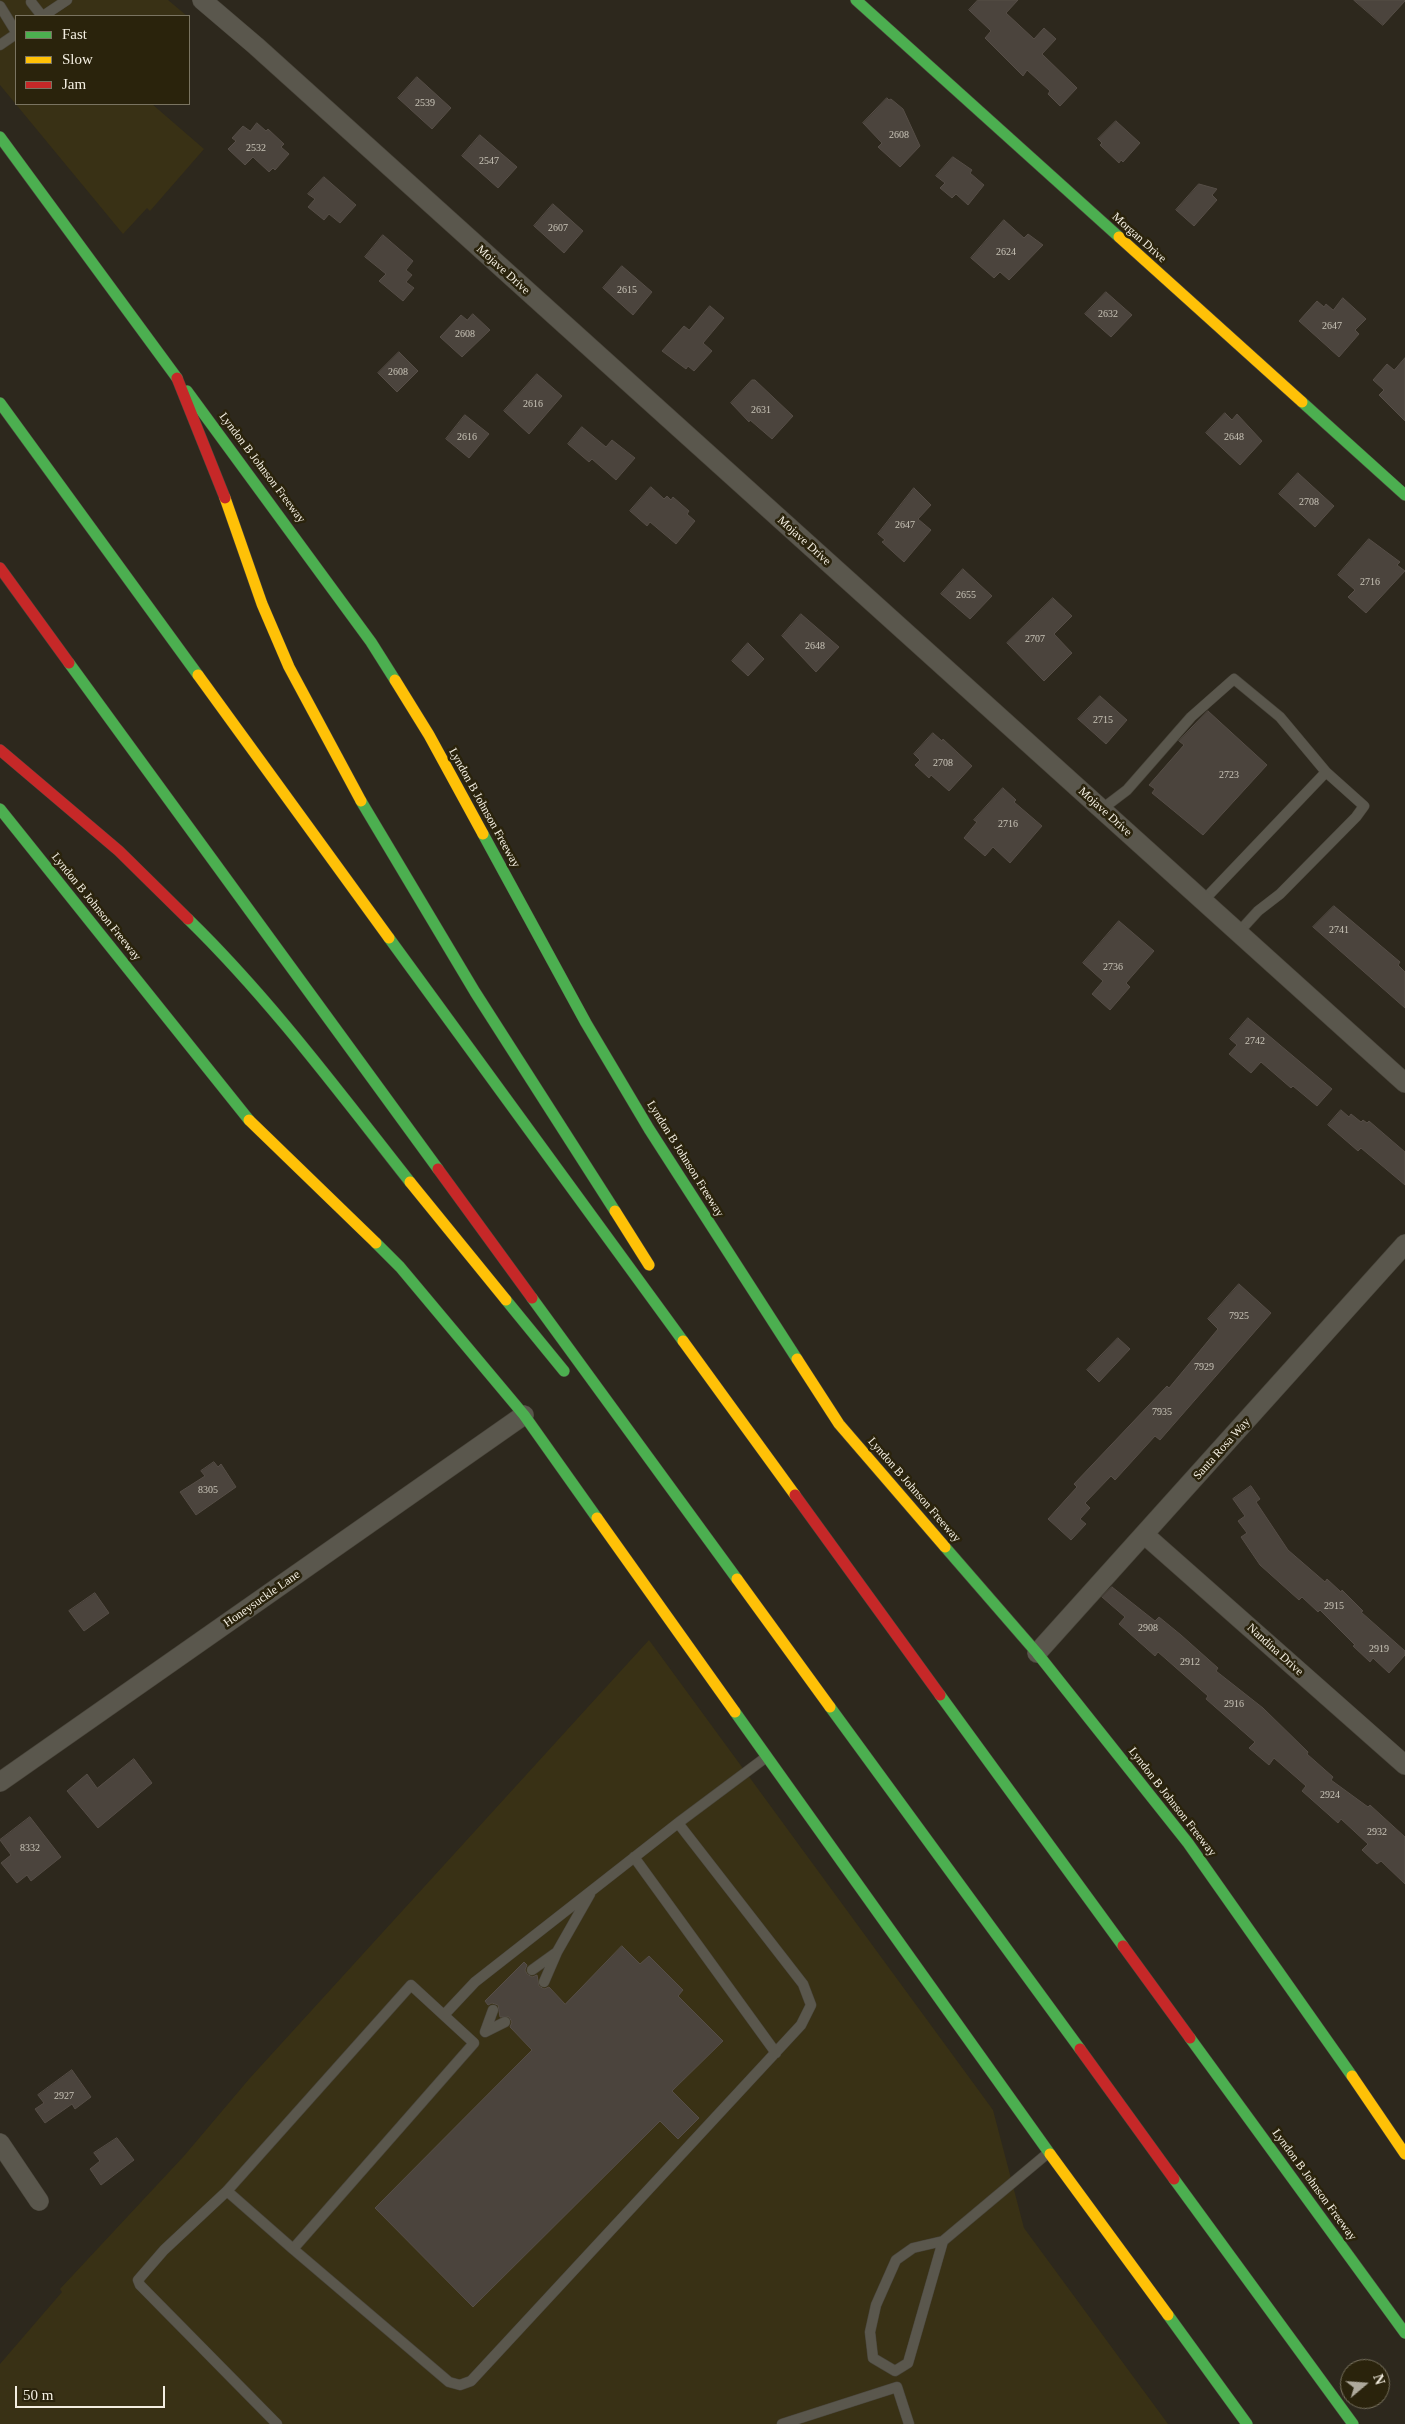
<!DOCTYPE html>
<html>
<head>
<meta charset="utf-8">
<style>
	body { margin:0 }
	#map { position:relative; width:1405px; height:2424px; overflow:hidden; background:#2d281d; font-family:Georgia,serif }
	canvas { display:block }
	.legend { position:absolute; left:15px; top:15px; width:175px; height:90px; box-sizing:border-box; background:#2a230c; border:1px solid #7a7461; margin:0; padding:6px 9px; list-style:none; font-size:15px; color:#f3eee1 }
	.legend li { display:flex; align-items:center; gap:10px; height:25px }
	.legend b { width:25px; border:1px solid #7a7461 }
	.north { position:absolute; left:1340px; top:2359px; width:50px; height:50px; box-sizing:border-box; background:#2a230c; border:1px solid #7a7461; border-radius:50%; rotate:72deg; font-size:14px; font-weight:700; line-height:20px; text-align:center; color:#f3eee1 }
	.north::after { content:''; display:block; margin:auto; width:18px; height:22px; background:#aea99c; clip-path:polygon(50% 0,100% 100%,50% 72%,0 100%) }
	.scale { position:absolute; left:15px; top:2386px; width:150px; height:22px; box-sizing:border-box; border:2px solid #f3eee1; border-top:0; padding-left:6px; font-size:15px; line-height:18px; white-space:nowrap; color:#f3eee1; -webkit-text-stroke:4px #2a230c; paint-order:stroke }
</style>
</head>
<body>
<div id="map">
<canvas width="1405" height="2424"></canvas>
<ul class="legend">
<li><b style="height:6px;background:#4caf50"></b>Fast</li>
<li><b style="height:6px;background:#ffc107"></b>Slow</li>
<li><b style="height:6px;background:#c62828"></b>Jam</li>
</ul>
<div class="north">N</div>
<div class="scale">50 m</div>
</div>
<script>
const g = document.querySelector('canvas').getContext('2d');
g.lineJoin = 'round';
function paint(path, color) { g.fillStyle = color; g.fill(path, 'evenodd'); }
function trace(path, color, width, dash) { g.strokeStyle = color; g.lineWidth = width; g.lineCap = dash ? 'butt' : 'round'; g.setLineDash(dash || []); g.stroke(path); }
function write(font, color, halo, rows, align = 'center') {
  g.font = font + ' Georgia,serif'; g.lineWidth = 5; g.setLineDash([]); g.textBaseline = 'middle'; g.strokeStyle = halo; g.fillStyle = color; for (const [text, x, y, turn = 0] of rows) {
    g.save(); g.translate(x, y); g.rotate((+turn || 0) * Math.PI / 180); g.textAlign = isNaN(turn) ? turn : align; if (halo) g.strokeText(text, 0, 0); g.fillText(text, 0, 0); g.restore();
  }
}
const built = new Path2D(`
	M 0,0 L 168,0 L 187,16 L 16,16 L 16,104 L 152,104 L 204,149 L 150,211 L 147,208 L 123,234 L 0,85 Z
	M 649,1640 L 993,2110 L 1024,2228 L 1168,2424 L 0,2424 L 0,2364 L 62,2292 L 60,2289 L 184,2156 L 250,2078 Z`);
const building = new Path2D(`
	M 978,0 L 1018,0 L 1006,13 L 1034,39 L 1044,28 L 1056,39 L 1042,54 L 1077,88 L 1060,106 L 1048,94 L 1050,91 L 1027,70 L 1023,76 L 985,38 L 991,31 L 969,10 Z
	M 1354,0 L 1405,0 L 1405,1 L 1383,25 Z
	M 417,77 L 451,108 L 432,129 L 398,98 Z
	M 887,98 L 889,100 L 891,99 L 903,109 L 920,146 L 900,167 L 878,147 L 882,143 L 863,123 Z
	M 1116,121 L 1140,143 L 1123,162 L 1121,160 L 1119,163 L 1100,145 L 1102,143 L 1098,139 Z
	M 257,123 L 266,131 L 268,129 L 284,144 L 281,147 L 289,154 L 275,170 L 273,168 L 269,172 L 253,157 L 245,165 L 228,149 L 236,141 L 232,138 L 243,126 L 250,131 Z
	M 480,135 L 517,167 L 498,188 L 462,156 Z
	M 953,157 L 972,170 L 970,173 L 984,185 L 968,205 L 956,194 L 952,198 L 940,188 L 945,183 L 936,176 Z
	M 324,177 L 356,205 L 340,223 L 329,214 L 324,220 L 308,207 L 315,199 L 308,194 Z
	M 1199,184 L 1217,189 L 1212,195 L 1217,200 L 1194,226 L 1176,210 Z
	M 553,204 L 583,231 L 564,253 L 534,226 Z
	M 1004,220 L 1024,238 L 1028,234 L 1043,245 L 1009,280 L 1000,272 L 994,278 L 971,258 Z
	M 383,235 L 413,261 L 406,270 L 412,275 L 406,282 L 414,288 L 403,301 L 379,281 L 386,274 L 365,257 Z
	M 622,266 L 652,292 L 633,315 L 603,288 Z
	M 1106,292 L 1132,315 L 1111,337 L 1085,314 Z
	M 1343,298 L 1366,319 L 1355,330 L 1359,334 L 1339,357 L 1299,321 L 1317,301 L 1324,307 L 1326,304 L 1333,310 Z
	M 710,306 L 724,318 L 703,343 L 712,351 L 694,371 L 688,366 L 686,369 L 662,351 L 684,326 L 689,330 Z
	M 473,314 L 490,330 L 462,357 L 440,337 L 461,315 L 467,320 Z
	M 399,352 L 418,371 L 397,392 L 378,373 Z
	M 1405,358 L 1405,421 L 1379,395 L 1384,390 L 1373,380 L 1387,364 L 1394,370 Z
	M 537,374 L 562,396 L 529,434 L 504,411 Z
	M 752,380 L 755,380 L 793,416 L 772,439 L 750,420 L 749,422 L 731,403 Z
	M 1225,413 L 1232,420 L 1237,414 L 1262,441 L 1240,465 L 1206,433 Z
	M 465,415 L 489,434 L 469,458 L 446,439 Z
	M 582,427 L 606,447 L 612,440 L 635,458 L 616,480 L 592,459 L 589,462 L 568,444 Z
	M 1298,473 L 1334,506 L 1315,527 L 1279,494 Z
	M 651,487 L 664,499 L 667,496 L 671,500 L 673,497 L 689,511 L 687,514 L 695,521 L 676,544 L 650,522 L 647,526 L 630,511 Z
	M 914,488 L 931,505 L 918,519 L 931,530 L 904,562 L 882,542 L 885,540 L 878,534 Z
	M 1369,539 L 1400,562 L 1397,565 L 1405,571 L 1366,613 L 1348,597 L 1355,590 L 1338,575 Z
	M 963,569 L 992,596 L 970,619 L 941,594 Z
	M 1053,598 L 1072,616 L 1054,634 L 1072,653 L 1044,681 L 1007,643 Z
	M 801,614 L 839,647 L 816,672 L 782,636 Z
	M 748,643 L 764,659 L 748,676 L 732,661 Z
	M 1100,696 L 1127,720 L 1106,744 L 1078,719 Z
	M 1208,711 L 1267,765 L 1203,835 L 1152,793 L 1155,789 L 1149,785 L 1184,745 L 1179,741 Z
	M 933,733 L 942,741 L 943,739 L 972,766 L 949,791 L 931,775 L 929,778 L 915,765 L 920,760 L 914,754 Z
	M 1003,788 L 1016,800 L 1014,802 L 1042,826 L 1010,863 L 993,847 L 985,856 L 964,838 L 977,822 L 974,820 Z
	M 1334,906 L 1400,962 L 1398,965 L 1405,972 L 1405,1008 L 1313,927 Z
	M 1119,921 L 1154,951 L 1126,983 L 1130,987 L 1110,1010 L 1092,994 L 1103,981 L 1083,963 Z
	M 1248,1018 L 1332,1089 L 1317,1106 L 1293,1086 L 1291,1088 L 1261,1062 L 1251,1073 L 1229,1054 L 1237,1045 L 1230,1039 Z
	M 1341,1110 L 1349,1117 L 1351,1114 L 1361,1122 L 1363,1120 L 1367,1123 L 1369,1121 L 1405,1152 L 1405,1185 L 1361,1148 L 1358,1151 L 1328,1125 Z
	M 1239,1284 L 1271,1313 L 1160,1440 L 1155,1436 L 1115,1480 L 1111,1476 L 1085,1503 L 1090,1508 L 1080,1519 L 1086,1524 L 1071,1540 L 1048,1519 L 1077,1487 L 1074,1484 L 1167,1386 L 1169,1388 L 1218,1329 L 1208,1319 Z
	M 1118,1338 L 1130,1349 L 1099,1382 L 1087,1370 Z
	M 214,1462 L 218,1467 L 221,1464 L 236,1487 L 196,1515 L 180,1492 L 205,1476 L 201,1471 Z
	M 1251,1486 L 1260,1499 L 1256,1502 L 1288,1550 L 1325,1582 L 1327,1579 L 1341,1592 L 1342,1590 L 1363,1611 L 1361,1612 L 1405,1651 L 1405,1655 L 1389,1673 L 1373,1658 L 1370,1662 L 1353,1646 L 1355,1645 L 1320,1610 L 1318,1612 L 1302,1597 L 1299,1600 L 1260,1565 L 1241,1537 L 1247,1533 L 1238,1521 L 1245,1516 L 1233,1499 Z
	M 1112,1587 L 1155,1621 L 1159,1617 L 1181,1635 L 1218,1668 L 1216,1671 L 1263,1708 L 1308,1752 L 1307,1754 L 1333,1777 L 1331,1780 L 1368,1807 L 1370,1805 L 1405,1837 L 1405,1884 L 1381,1861 L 1377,1864 L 1362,1850 L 1368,1844 L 1341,1819 L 1338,1823 L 1302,1791 L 1306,1786 L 1274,1758 L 1269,1765 L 1249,1748 L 1255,1742 L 1206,1699 L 1208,1696 L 1158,1652 L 1155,1656 L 1119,1624 L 1125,1617 L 1102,1597 Z
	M 95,1593 L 109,1613 L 84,1631 L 69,1611 Z
	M 134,1759 L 152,1783 L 98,1828 L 67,1791 L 87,1774 L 97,1788 Z
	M 30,1817 L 61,1857 L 31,1881 L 27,1875 L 17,1883 L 1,1863 L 11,1855 L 0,1840 Z
	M 622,1946 L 640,1964 L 649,1956 L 683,1990 L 678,1996 L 723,2041 L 672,2091 L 699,2118 L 678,2139 L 660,2121 L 473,2307 L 375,2208 L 532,2050 L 510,2027 L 512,2022 L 509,2017 L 500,2017 L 498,2005 L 492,2003 L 488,2005 L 485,2001 L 524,1962 L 527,1965 L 525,1970 L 527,1974 L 532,1977 L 537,1975 L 539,1986 L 544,1989 L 549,1987 L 565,2004 Z
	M 72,2070 L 91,2097 L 75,2109 L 72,2104 L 45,2123 L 35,2109 L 44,2103 L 38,2095 Z
	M 117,2138 L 134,2160 L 101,2185 L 90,2169 L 100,2161 L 94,2153 Z`);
const lane = new Path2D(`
	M 31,2 L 42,16
	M 0,6 L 16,32
	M 43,16 L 67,0
	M 0,45 L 16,34
	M 1102,809 L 1127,790 L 1191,717 L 1234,679 L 1280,717 L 1326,772
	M 1203,901 L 1326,772 L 1364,806 L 1356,817 L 1280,894 L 1258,911 L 1238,933
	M 634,1857 L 776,2053
	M 557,1952 L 590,1894
	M 532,1970 L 557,1952 L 544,1982
	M 493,2010 L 485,2032 L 505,2022
	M 444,2015 L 475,1982 L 678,1823 L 765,1758
	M 227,2191 L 411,1985 L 474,2043 L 293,2249 L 449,2382 L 460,2385 L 471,2381 L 801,2025 L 811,2005 L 803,1984 L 678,1823
	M 943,2241 L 908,2363 L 895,2371 L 873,2358 L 870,2332 L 876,2305 L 896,2260 L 913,2248 Z
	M 943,2241 L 1048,2153
	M 277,2424 L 140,2285 L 138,2280 L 164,2250 L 227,2191 L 293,2249
	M 782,2424 L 897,2387 L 909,2424`);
const street = new Path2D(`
	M 202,0 L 256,46 L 1405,1083
	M 1145,1535 L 1405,1765
	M 1037,1653 L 1405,1244
	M 0,1782 L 524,1415
	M 0,2143 L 39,2201`);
const fast = new Path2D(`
	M 856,0 L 1119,237
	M 0,137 L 177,378
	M 187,391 L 371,642 L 395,680
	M 1302,402 L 1405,495
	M 0,403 L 198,675
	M 69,663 L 438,1169
	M 361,801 L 475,992 L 615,1211
	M 0,809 L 249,1120
	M 483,834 L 586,1023 L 649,1129 L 797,1359
	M 188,919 C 270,999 339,1092 410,1182
	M 389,938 L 683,1341
	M 376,1243 L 400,1267 L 524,1415 L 597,1518
	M 532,1298 L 737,1579
	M 506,1300 L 564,1371
	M 945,1547 L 1037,1653 L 1188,1843 L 1352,2076
	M 940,1695 L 1123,1946
	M 830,1707 L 1080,2049
	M 735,1712 L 1050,2154
	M 1190,2038 L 1405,2333
	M 1174,2179 L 1353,2424
	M 1168,2315 L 1247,2424`);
const slow = new Path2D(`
	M 1119,237 L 1302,402
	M 225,498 L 262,604 L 289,667 L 361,801
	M 198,675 L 389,938
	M 395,680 L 429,735 L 483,834
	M 249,1120 L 376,1243
	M 410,1182 L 506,1300
	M 615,1211 L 649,1265
	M 683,1341 L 795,1495
	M 797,1359 L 839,1424 L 945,1547
	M 597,1518 L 735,1712
	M 737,1579 L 830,1707
	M 1352,2076 L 1405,2154
	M 1050,2154 L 1168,2315`);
const jam = new Path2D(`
	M 177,378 L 225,498
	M 0,568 L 69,663
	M 0,750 L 119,851 L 188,919
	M 438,1169 L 532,1298
	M 795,1495 L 940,1695
	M 1123,1946 L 1190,2038
	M 1080,2049 L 1174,2179`);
const numberNames = [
	["2539",425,103],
	["2608",899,135],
	["2532",256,148],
	["2547",489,161],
	["2607",558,228],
	["2624",1006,252],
	["2615",627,290],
	["2632",1108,314],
	["2647",1332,326],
	["2608",465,334],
	["2608",398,372],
	["2616",533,404],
	["2631",761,410],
	["2616",467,437],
	["2648",1234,437],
	["2708",1309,502],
	["2647",905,525],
	["2716",1370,582],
	["2655",966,595],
	["2707",1035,639],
	["2648",815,646],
	["2715",1103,720],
	["2708",943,763],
	["2723",1229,775],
	["2716",1008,824],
	["2741",1339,930],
	["2736",1113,967],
	["2742",1255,1041],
	["7925",1239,1316],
	["7929",1204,1367],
	["7935",1162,1412],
	["8305",208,1490],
	["2915",1334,1606],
	["2908",1148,1628],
	["2919",1379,1649],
	["2912",1190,1662],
	["2916",1234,1704],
	["2924",1330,1795],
	["2932",1377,1832],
	["8332",30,1848],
	["2927",64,2096]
];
const streetNames = [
	["Morgan Drive",1139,238,42],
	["Mojave Drive",503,270,42],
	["Lyndon B Johnson Freeway",262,468,53],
	["Mojave Drive",804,541,42],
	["Lyndon B Johnson Freeway",484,808,61],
	["Mojave Drive",1105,812,42],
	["Lyndon B Johnson Freeway",96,907,51],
	["Lyndon B Johnson Freeway",685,1159,58],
	["Santa Rosa Way",1222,1449,-48],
	["Lyndon B Johnson Freeway",914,1490,49],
	["Honeysuckle Lane",262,1599,-35],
	["Nandina Drive",1275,1650,42],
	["Lyndon B Johnson Freeway",1172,1802,52],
	["Lyndon B Johnson Freeway",1314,2185,54]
];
paint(built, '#393115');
paint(building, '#4b443d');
trace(building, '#564e47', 1);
trace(lane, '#49453b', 11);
trace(street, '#49453b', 20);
trace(fast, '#49453b', 12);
trace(slow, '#49453b', 12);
trace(jam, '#49453b', 12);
trace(lane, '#5a574d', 10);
trace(street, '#5a574d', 19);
trace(fast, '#4caf50', 11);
trace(slow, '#ffc107', 11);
trace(jam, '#c62828', 11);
write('10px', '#c9c4b8', null, numberNames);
write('12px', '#f3eee1', '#2a230c', streetNames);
</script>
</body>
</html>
